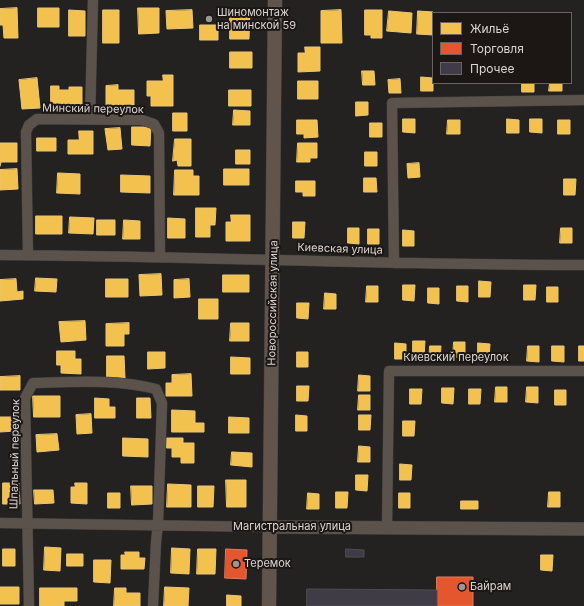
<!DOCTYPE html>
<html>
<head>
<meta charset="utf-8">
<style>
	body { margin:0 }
	#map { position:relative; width:584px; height:606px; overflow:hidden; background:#242220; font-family:Inter,sans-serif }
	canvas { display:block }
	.legend { position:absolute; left:432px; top:12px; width:140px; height:72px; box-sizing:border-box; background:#1c1714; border:1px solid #686360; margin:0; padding:5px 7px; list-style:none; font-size:12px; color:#d9d5d3 }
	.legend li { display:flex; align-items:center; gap:8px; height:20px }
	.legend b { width:20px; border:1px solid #686360 }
</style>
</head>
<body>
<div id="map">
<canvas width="584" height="606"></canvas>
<ul class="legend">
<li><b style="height:11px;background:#f2c14e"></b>Жильё</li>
<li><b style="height:11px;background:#e4572e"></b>Торговля</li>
<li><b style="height:11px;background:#3f3c47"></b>Прочее</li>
</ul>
</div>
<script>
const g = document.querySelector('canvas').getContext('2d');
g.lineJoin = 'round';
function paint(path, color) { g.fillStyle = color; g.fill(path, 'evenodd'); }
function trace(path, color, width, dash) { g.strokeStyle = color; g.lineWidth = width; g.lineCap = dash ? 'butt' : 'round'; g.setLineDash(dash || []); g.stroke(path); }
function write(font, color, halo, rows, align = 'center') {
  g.font = font + ' Inter,sans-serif'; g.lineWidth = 4; g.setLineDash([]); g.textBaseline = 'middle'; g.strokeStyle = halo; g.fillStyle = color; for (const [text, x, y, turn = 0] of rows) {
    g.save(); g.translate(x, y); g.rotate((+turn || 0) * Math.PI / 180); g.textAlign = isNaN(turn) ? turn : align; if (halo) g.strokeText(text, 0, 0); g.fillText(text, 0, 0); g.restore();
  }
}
const homes = new Path2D(`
	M 17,8 L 18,38 L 4,38 L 3,25 L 0,25 L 0,9 Z
	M 38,8 L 59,8 L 59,27 L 38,27 Z
	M 138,8 L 159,8 L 159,33 L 139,34 Z
	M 69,10 L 85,11 L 85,36 L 69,36 Z
	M 103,10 L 119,10 L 119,43 L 103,43 Z
	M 192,10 L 193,28 L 167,29 L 166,11 Z
	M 230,10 L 250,10 L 249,39 L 230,39 Z
	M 341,10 L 342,43 L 321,43 L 321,11 Z
	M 365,10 L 382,10 L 382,38 L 371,38 L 371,35 L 365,35 Z
	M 389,11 L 412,13 L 411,33 L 387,31 Z
	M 418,11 L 433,12 L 433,35 L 417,34 Z
	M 200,25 L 218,25 L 218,40 L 200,40 Z
	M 305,47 L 320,47 L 320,71 L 298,72 L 298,53 L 305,53 Z
	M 230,52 L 252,52 L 252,68 L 230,68 Z
	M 362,71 L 374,71 L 375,85 L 363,85 Z
	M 163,75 L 173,75 L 173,106 L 151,106 L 151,96 L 147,96 L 147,81 L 163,81 Z
	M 421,77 L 433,78 L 433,91 L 421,91 Z
	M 37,78 L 40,108 L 22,109 L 19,80 Z
	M 400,79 L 401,93 L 389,93 L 388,80 Z
	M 298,81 L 318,81 L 318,99 L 298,99 Z
	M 522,83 L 534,83 L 534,92 L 522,92 Z
	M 550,83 L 562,83 L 562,91 L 549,91 Z
	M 118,85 L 118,90 L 134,90 L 134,105 L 106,105 L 106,86 Z
	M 51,86 L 59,86 L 59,90 L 69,90 L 69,87 L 82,87 L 82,108 L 51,108 Z
	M 229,90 L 251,90 L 251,106 L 229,106 Z
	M 356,102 L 368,102 L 368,115 L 356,116 Z
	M 234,110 L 250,111 L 250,125 L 233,125 Z
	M 173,113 L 187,113 L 187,131 L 173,131 Z
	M 403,119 L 415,119 L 415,133 L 403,132 Z
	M 507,119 L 519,120 L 519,133 L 507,133 Z
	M 530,119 L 542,119 L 542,133 L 530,132 Z
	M 297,120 L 317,120 L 318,137 L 304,138 L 304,134 L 297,134 Z
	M 448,120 L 460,120 L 460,134 L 447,134 Z
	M 558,120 L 570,120 L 570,134 L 558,134 Z
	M 370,123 L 382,123 L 382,137 L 370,137 Z
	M 132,127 L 151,127 L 150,146 L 132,145 Z
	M 120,128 L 122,149 L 108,150 L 105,129 Z
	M 79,131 L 93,131 L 93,154 L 68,154 L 68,140 L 79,140 Z
	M 37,138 L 56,138 L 56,151 L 37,151 Z
	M 175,139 L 191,139 L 191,166 L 178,166 L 177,160 L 173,161 Z
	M 0,143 L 17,143 L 17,162 L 1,162 L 0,166 Z
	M 298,143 L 317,143 L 317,158 L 310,158 L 310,162 L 297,162 Z
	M 236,150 L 250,150 L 250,164 L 236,164 Z
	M 365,152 L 377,152 L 377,166 L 365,166 Z
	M 419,163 L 420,177 L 408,178 L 407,164 Z
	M 17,169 L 18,189 L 0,190 L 0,170 Z
	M 224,169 L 249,169 L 249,185 L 224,185 Z
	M 175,170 L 193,170 L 193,176 L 199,176 L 199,195 L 174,195 Z
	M 58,173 L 80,174 L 80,194 L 57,193 Z
	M 121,175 L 150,176 L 150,193 L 121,192 Z
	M 364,178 L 376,178 L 377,192 L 364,192 Z
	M 564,179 L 576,179 L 575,195 L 564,195 Z
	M 296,181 L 315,181 L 315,196 L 303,196 L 303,192 L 296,192 Z
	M 196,208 L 216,208 L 215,225 L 210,225 L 210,237 L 196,237 Z
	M 231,215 L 250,215 L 250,241 L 226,241 L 226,222 L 231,222 Z
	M 36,216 L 62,216 L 62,234 L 36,234 Z
	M 70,217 L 94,218 L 93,234 L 69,233 Z
	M 168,218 L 185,219 L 185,238 L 168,238 Z
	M 97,220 L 115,220 L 115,235 L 97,235 Z
	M 124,220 L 140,221 L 140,239 L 123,239 Z
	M 293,222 L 305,222 L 304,238 L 293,238 Z
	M 348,228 L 359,228 L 359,244 L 348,243 Z
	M 561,228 L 572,228 L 572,243 L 560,243 Z
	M 368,229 L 379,229 L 379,244 L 368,244 Z
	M 403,230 L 414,231 L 414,246 L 403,246 Z
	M 161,274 L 162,295 L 140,296 L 139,275 Z
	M 223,275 L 249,275 L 249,292 L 223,292 Z
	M 36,278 L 57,279 L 56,292 L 35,291 Z
	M 16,279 L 17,292 L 23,291 L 23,299 L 0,301 L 0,280 Z
	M 106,279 L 128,279 L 128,297 L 106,297 Z
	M 189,279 L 190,297 L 174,298 L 174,280 Z
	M 479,281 L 491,282 L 490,297 L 479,297 Z
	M 403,285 L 415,285 L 414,301 L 403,300 Z
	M 524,285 L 536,285 L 535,300 L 524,300 Z
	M 367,286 L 378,286 L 378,302 L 366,302 Z
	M 457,286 L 468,286 L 468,302 L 457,301 Z
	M 547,287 L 558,287 L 558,302 L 547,302 Z
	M 428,288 L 439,288 L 439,304 L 428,303 Z
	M 325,293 L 336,294 L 336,309 L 324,309 Z
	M 199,299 L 218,299 L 218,319 L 199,319 Z
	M 297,303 L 309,303 L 308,319 L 297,318 Z
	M 85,321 L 86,340 L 61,342 L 59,322 Z
	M 129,323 L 129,334 L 124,334 L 124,346 L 106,346 L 106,324 Z
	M 231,323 L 249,323 L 249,341 L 230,341 Z
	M 413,341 L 425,341 L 424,357 L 413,356 Z
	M 454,342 L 465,342 L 465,358 L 453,357 Z
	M 395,343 L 406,344 L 406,359 L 395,359 Z
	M 478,343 L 490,344 L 489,359 L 478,359 Z
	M 430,346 L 441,346 L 440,361 L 429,361 Z
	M 528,346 L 539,346 L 539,362 L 527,361 Z
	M 552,346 L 564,346 L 564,362 L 552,361 Z
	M 579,346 L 584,346 L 584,361 L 579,361 Z
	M 57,351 L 75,351 L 75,359 L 81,359 L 81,374 L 61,373 L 61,365 L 57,365 Z
	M 148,352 L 165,352 L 165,368 L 148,369 Z
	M 297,352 L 308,352 L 308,367 L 297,367 Z
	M 107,356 L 124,356 L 125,378 L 107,378 Z
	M 231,357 L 250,358 L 250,374 L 231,374 Z
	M 191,374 L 192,396 L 166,396 L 166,383 L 172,383 L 172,375 Z
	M 359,375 L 370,376 L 370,391 L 358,391 Z
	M 20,376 L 20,390 L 0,390 L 0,377 Z
	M 297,386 L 309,386 L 308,401 L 297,401 Z
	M 496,387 L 507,387 L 507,402 L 495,402 Z
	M 527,387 L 538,387 L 538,403 L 526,402 Z
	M 442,388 L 454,388 L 453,404 L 442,403 Z
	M 410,389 L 422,389 L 421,404 L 410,404 Z
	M 469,389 L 481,389 L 480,404 L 469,404 Z
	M 555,390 L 566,390 L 566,405 L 555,405 Z
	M 359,395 L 370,395 L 370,410 L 358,410 Z
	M 33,396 L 60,396 L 60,417 L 34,417 Z
	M 95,398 L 109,399 L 109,407 L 115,407 L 115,418 L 95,418 Z
	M 137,398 L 150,398 L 151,418 L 137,418 Z
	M 172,410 L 195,411 L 195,423 L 204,423 L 204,432 L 172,432 Z
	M 91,414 L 92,433 L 77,434 L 76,415 Z
	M 296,415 L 307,416 L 307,431 L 296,431 Z
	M 359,415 L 371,415 L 370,430 L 359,430 Z
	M 0,417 L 16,417 L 16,431 L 0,432 Z
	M 229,417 L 249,418 L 249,433 L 229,433 Z
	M 403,421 L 415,421 L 414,436 L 403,436 Z
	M 57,434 L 59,450 L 37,452 L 36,435 Z
	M 123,438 L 148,439 L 148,457 L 123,456 Z
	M 167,438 L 183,438 L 183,443 L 194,443 L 194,463 L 181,463 L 181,457 L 172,457 L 172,448 L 167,448 Z
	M 359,446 L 370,447 L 370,462 L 358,462 Z
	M 232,452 L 252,453 L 252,467 L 231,465 Z
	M 400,464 L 412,465 L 411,480 L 400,480 Z
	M 356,475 L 368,475 L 367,491 L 356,490 Z
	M 226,480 L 246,480 L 246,507 L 227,507 Z
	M 3,483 L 19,483 L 20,504 L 3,504 Z
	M 75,483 L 87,483 L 87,504 L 71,503 L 71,487 L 75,487 Z
	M 168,484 L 191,485 L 191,507 L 167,507 Z
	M 131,486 L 152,486 L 152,504 L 132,505 Z
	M 198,486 L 214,486 L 213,507 L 198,507 Z
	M 34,490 L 53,490 L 54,503 L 35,504 Z
	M 336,492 L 348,492 L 347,508 L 336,508 Z
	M 549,492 L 560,492 L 560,507 L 548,507 Z
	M 108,493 L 120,493 L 120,508 L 108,508 Z
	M 308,493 L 319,494 L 319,509 L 307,509 Z
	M 399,493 L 410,493 L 410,508 L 399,508 Z
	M 461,501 L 478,501 L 478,509 L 461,509 Z
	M 45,547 L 61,548 L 60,571 L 44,570 Z
	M 172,548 L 190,549 L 189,574 L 171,573 Z
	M 3,549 L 15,549 L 15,566 L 3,566 Z
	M 198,549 L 216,549 L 215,574 L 197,574 Z
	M 125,552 L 139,552 L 139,558 L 145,558 L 144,569 L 121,569 L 121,555 L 125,555 Z
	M 67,554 L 83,554 L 83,566 L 67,566 Z
	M 541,555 L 553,555 L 552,571 L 541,570 Z
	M 94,560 L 111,560 L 110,583 L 94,582 Z
	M 0,587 L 19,587 L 19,604 L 0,604 Z
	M 165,587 L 189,588 L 188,606 L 164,606 Z
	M 40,588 L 77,588 L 77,601 L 64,601 L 64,606 L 40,606 Z
	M 115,588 L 126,588 L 126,593 L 140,593 L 140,606 L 114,606 Z
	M 227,595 L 241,596 L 241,606 L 227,606 Z`);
const shops = new Path2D(`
	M 226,549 L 247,550 L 246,579 L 225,578 Z
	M 437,577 L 473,577 L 473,606 L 437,606 Z`);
const building = new Path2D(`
	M 346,549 L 364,550 L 364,557 L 346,557 Z
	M 307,589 L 437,590 L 437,606 L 307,606 Z`);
const minor = new Path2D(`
	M 90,119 L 93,0
	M 0,255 C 195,256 389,265 584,265
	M 28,255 L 26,132 L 29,125 L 37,119 L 142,120 L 154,124 L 159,133 L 160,257
	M 394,263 L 392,103 L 584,100
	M 0,523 L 270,527
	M 387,528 L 389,371 L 584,371
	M 29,606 L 25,398 L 33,383 C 74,382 115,379 156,389 L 162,403 L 158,524 L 156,542 L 153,606`);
const tertiary = new Path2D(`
	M 270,527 L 584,529`);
const secondary = new Path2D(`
	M 269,606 L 275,0`);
const markers = [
	[209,19,4,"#9a9694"],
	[236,564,4,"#9a9694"],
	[462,587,4,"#9a9694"]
];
const poiNames = [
	["Шиномонтаж",217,13],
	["на минской 59",217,26],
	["Теремок",244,564],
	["Байрам",470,587]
];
const streetNames = [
	["Минский переулок",93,109,1],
	["Киевская улица",340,249,2],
	["Новороссийская улица",273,303,-89],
	["Киевский переулок",456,358],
	["Шпальный переулок",15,454,-89],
	["Магистральная улица",292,527]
];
paint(homes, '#f2c14e');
trace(homes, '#eac776', 1);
paint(shops, '#e4572e');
trace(shops, '#e17d60', 1);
paint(building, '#3f3c47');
trace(building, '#4e4d4e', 1);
trace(minor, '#403f3d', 11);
trace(tertiary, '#403f3d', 14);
trace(secondary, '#403f3d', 15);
trace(minor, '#5b524c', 10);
trace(tertiary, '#5b524c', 13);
trace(secondary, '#60544b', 14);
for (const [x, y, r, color] of markers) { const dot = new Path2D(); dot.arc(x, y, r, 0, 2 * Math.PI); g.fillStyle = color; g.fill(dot); trace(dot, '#1c1714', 1.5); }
write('11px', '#d9d5d3', '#1c1714', poiNames, 'left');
write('11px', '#d9d5d3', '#1c1714', streetNames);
</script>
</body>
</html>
